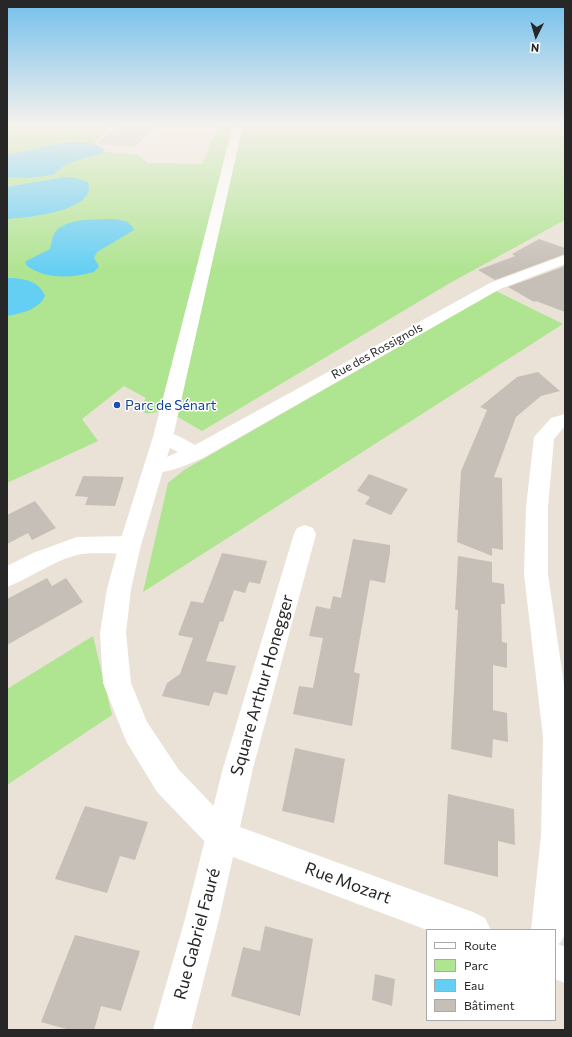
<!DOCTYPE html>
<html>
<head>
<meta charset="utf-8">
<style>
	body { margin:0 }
	#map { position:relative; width:572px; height:1037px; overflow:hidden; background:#ebe2d7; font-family:Commissioner,sans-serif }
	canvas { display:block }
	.frame { position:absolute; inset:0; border:8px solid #272727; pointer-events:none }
	.legend { position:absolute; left:426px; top:929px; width:130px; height:92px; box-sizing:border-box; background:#fff; border:1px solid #a9a9a9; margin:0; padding:5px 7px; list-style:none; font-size:12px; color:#272727 }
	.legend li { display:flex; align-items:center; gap:8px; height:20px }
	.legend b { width:20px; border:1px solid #a9a9a9 }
	.north { position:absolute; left:516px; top:16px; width:40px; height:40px; -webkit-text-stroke:3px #fff; paint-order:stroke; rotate:185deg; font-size:11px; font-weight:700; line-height:16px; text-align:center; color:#272727 }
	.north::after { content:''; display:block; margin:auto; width:14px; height:18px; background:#272727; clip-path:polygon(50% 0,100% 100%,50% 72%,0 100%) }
</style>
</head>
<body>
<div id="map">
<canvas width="572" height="1037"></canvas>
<div class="frame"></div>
<ul class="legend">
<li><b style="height:5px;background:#fff"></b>Route</li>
<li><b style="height:11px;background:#afe491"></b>Parc</li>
<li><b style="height:11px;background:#65cff3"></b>Eau</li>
<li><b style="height:11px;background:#c6bfb8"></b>Bâtiment</li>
</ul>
<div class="north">N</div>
</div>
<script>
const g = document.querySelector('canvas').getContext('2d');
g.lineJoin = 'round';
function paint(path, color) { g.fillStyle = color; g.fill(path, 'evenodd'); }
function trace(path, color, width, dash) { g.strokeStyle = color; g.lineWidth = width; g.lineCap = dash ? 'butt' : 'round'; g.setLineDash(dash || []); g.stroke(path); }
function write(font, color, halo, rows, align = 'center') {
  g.font = font + ' Commissioner,sans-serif'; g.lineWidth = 3; g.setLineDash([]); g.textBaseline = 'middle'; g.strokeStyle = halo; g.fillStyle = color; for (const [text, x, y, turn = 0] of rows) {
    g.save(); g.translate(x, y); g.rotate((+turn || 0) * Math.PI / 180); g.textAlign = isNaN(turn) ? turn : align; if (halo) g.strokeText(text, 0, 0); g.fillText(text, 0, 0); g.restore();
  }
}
const green = new Path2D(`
	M 7,125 L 112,125 L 94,143 L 106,152 L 136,154 L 148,163 L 202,164 L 219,125 L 565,125 L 565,220 L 450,283 L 202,431 L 159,406 L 157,412 C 150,414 143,415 139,408 L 146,398 L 124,386 L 82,419 L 98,441 L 7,483 Z
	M 496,291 L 563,324 L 143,592 L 168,483 L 184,470 Z
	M 93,636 L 112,715 L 7,785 L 7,689 Z`);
const water = new Path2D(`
	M 71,142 C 83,142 93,144 104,148 L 103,151 L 101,154 L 74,161 L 64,166 L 53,175 L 26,178 L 7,177 L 7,155 L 57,144 Z
	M 65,177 L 75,178 L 88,182 C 99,211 25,218 7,219 L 7,187 Z
	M 106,219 C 116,219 130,219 134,230 L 97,252 L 94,258 L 99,266 L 94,272 C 72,278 45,280 26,265 L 26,261 L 50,249 C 51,245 52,240 53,236 C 61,218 90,220 106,219 Z
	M 7,278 C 22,278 39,280 45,296 C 40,309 20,314 7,316 Z`);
const building = new Path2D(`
	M 122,125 L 157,125 L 134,148 L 131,146 L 97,144 L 114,128 L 119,128 Z
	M 539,239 L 565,248 L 565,254 L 495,280 L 478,270 L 515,256 L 512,254 Z
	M 565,266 L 565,312 L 536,301 L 534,302 L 508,287 Z
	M 538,372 L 560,391 L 541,396 L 516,417 L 494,477 L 502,478 L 503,550 L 492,548 L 492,556 L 457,542 L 461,471 L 487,410 L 480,407 L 517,377 Z
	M 369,474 L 408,489 L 391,515 L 365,504 L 370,497 L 357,491 Z
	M 83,476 L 124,477 L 115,506 L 85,505 L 88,497 L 75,496 Z
	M 35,501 L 56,528 L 32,540 L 28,533 L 7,544 L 7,515 Z
	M 353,539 L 390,545 L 390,552 L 385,583 L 370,580 L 354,672 L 360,674 L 352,726 L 293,714 L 299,686 L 313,688 L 323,638 L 309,636 L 316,606 L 330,609 L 333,596 L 341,598 Z
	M 222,553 L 267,561 L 260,584 L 249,582 L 245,593 L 234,590 L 223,622 L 220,621 L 206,661 L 236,666 L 227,695 L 214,692 L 209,706 L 162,696 L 167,683 L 180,674 L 193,638 L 178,635 L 191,601 L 203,603 Z
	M 458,556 L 492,562 L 492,582 L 504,584 L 505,604 L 501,604 L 502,642 L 507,643 L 507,668 L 493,665 L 493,710 L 507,713 L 508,742 L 493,739 L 492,758 L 451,749 L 458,610 L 455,610 Z
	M 47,578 L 52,586 L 66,578 L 83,602 L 7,645 L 7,599 Z
	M 295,748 L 345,759 L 334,823 L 282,811 Z
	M 448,794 L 514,809 L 515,845 L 498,841 L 498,877 L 444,864 Z
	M 85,806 L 148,822 L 135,860 L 120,856 L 107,893 L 55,879 Z
	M 265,926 L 313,939 L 300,1016 L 231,996 L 243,947 L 260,951 Z
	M 75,935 L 140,951 L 121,1011 L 101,1006 L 94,1030 L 70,1030 L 41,1022 Z
	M 375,974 L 395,979 L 392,1006 L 372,1000 Z`);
const street = new Path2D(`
	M 565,255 L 565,264 L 500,289 L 203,458 C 186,465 165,476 147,471 L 144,466 L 147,461 L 167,457 L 178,452 L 156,441 L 153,437 L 156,433 C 170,429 183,439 195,445 L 490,283 Z
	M 565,414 L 565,426 L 554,439 L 548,507 L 548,574 L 565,692 L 565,934 L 561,942 L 558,944 L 565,947 L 565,983 L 555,979 L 555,930 L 531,930 L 541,836 L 543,737 L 524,574 L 526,507 L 534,437 L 551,418 Z
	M 305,525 L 313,528 L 316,534 L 253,768 L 240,827 L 473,912 L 485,918 L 491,930 L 427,930 L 233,857 L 219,919 L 191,1030 L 153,1030 L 185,919 L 223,768 L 294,534 L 297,528 Z
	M 130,536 L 138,539 L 141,545 L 138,551 L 130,554 C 115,554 91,552 77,555 C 52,561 31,578 7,587 L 7,566 L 33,553 L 77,537 Z`);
const secondary = new Path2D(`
	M 233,125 L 243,125 L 173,437 L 141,545 L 131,589 L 126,633 L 131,683 L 147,722 L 179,770 L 233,826 L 238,837 L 233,848 L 222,853 L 211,848 L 157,792 L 126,741 L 103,683 L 100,633 L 107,589 L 119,545 L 153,437 Z`);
const markers = [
	[117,405,4,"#1a4fb4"]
];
const farStreetnames = [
	["Rue des Rossignols",377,351,-29]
];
const transitNames = [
	["Parc de Sénart",125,405]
];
const nearStreetnames = [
	["Square Arthur Honegger",262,685,-74],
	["Rue Mozart",348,883,20],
	["Rue Gabriel Fauré",197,934,-75]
];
paint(green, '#afe491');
paint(water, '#65cff3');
paint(building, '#c6bfb8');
paint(street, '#fff');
paint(secondary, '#fff');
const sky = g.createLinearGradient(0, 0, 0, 271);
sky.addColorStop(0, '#73bfec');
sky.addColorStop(0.46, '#f6f2ed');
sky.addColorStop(1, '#f6f2ed00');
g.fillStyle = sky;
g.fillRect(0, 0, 572, 271);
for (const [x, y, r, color] of markers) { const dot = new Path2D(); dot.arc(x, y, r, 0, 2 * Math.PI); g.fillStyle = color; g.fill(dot); trace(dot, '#fff', 1.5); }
write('12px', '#272727', '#fff', farStreetnames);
write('14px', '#164399', '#fff', transitNames, 'left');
write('17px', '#272727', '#fff', nearStreetnames);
</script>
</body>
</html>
